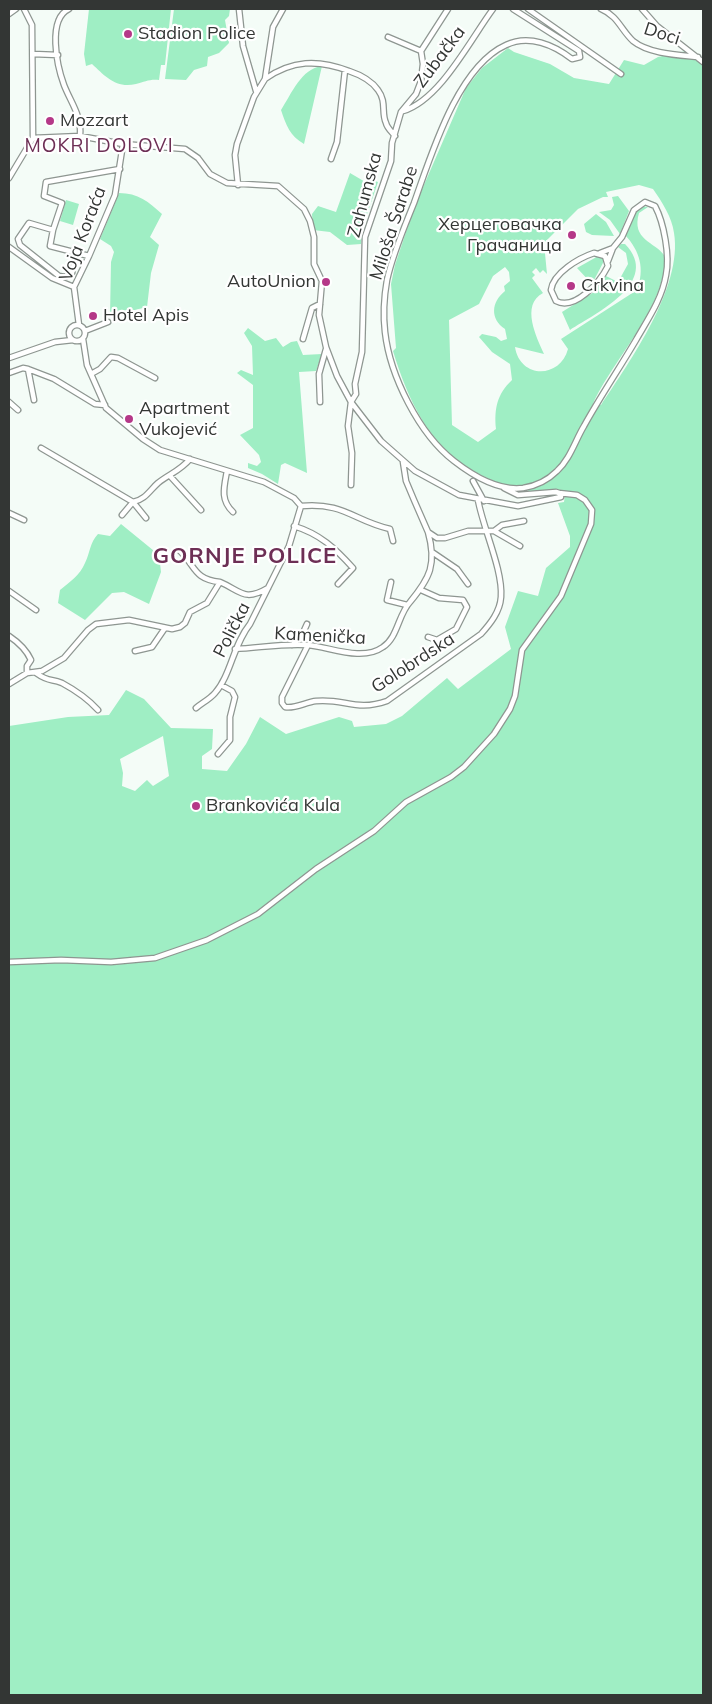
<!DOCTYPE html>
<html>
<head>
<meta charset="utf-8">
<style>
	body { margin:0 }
	#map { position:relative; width:712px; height:1704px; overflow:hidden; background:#f4fcf7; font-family:Mulish,sans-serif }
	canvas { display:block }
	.frame { position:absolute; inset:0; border:10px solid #333634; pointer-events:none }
</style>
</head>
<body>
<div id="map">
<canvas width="712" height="1704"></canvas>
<div class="frame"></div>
</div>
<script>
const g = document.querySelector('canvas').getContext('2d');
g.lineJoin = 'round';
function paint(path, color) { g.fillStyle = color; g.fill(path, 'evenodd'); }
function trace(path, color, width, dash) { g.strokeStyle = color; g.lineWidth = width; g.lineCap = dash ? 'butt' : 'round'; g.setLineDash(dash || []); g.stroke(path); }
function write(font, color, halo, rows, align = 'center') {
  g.font = font + ' Mulish,sans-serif'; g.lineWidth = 4.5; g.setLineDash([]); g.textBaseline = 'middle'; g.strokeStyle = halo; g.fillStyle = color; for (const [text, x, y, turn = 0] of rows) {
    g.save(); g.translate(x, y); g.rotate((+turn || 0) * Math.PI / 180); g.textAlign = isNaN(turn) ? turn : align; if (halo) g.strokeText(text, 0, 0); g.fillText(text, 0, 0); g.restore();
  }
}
const green = new Path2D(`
	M 89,9 L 171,9 L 165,65 L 161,65 L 159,80 C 149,79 145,82 136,84 C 116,89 105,76 92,64 L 86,66 L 84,54 Z
	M 174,9 L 230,9 L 229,16 L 225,20 L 229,43 L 219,53 L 208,57 L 207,66 L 194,70 L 186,80 L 165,79 Z
	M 508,48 L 514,52 L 550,64 L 574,78 L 609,84 L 624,60 L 644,65 L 658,57 L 686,51 L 703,64 L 703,1695 L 9,1695 L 9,962 L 155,959 L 241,924 L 365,837 L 407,803 L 465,767 L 511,709 L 523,651 L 552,611 L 593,517 L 588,503 L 577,493 L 529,494 L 528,489 L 550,479 C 536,483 523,487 508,486 C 497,484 487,478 477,473 C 429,447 408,400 393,351 L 396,348 L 391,284 L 395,265 L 414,208 L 466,88 L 482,68 ZM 639,185 L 653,189 C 662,202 672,217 674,233 C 683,287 630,361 601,405 L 593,404 C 611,362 670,302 664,255 C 655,242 631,240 639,213 L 648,207 L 641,206 L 635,211 L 625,235 C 640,251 645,269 637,290 L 561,339 L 568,349 C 560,379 520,379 515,347 L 544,354 C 537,338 520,305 543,293 L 532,278 L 535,275 L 532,272 L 536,268 L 540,273 L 543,270 L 547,274 L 544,243 L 578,209 L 603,197 L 608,197 L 606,192 ZM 505,267 L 509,272 L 510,281 L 504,286 L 505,291 C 491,302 490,319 505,329 L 507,339 L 501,341 L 496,337 L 482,334 L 479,337 L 492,352 L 510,364 L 512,380 C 497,394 494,409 496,429 L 478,442 L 452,425 L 449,320 L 479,304 L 493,276 Z
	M 322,66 L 304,144 C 290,136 286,125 281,110 C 292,93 301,69 322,66 Z
	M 350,173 L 367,183 L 372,180 L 378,182 L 363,226 L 361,244 L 347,245 L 330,232 L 313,230 L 312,214 L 318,206 L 336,212 Z
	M 119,193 C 138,193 149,202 162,214 L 150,237 L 159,245 L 151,273 L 147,307 L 110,316 L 111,262 L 114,252 L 111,246 L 100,239 Z
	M 618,196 L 629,211 L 620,234 L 610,220 L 599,212 L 611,210 L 614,205 L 612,197 Z
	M 66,200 L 79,204 L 73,225 L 60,221 Z
	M 596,214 L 606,222 L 614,236 L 592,235 L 586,232 L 584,224 Z
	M 621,244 L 625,244 C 662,282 596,313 570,330 L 562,312 L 594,292 L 606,276 L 618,282 L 628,264 L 626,253 L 618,247 Z
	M 600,255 L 605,259 L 592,284 L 577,268 Z
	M 248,328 L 265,341 L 276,338 L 283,347 L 291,342 L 297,341 L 303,355 L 322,354 L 316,371 L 299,372 L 307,473 L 285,463 L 281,465 L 278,484 L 262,474 L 248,468 L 248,463 L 257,466 L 261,462 L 259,455 L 240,435 L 253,428 L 253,385 L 237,373 L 241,370 L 253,375 L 252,346 L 244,333 Z
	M 565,495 C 581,495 588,503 592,517 L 560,596 L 521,650 L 510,709 L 478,751 L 451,776 L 416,795 L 374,831 L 258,913 L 207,940 L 155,957 L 111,961 L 9,961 L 9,726 L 68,717 L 109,715 L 126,690 L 144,699 L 171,728 L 213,729 L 212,749 L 202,756 L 202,769 L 227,771 L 246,744 L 260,717 L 286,734 L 339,717 L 352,721 L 354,727 L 386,724 L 402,716 L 447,678 L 458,689 L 511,649 L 505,627 L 518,591 L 538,596 L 546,568 L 570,547 L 570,536 L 558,503 L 564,502 ZM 163,736 L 169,776 L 153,786 L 147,780 L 135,791 L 122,786 L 123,773 L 120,759 Z
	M 121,524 L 159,555 L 161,572 L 149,604 L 124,592 L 112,593 L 85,620 L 58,603 L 60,590 C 70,582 80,575 85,563 C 90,553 90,542 98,534 L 110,536 Z`);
const minor = new Path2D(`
	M 69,9 C 47,19 57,66 64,85 C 71,103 82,116 80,136
	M 239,9 L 243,46 L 256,91
	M 513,9 L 579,51 L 580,57 L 572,59 C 554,45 529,34 506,45 C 457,67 431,156 414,203 C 404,228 393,253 387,280 C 384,297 383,315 385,332 C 390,376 419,434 454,461 C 472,475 499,491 523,488 C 536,486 548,480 557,471 C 570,459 575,441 584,426 C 600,397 619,369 636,340 C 648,319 662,299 666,275 C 670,256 664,223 655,206 L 645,202 L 634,210 L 622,237 L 613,248 L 608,261
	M 528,9 L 621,74
	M 601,9 C 618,16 621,30 633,41 C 649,54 679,55 698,57
	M 642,9 L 657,26 L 703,62
	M 9,14 L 16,9
	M 388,37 L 421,51
	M 33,54 L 58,55
	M 265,79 C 292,60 318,59 349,71 C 361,75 371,80 378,90 C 387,102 381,113 386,123 C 387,128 392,132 395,136
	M 403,111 C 440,100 470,40 493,9
	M 80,121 L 97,121
	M 33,138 L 80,136 L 123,144 L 185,149 L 198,158 L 210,174 L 227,183 L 278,186 L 304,209 L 310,221 L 314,237 L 314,264 L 322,281 L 319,315 L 326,347 L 337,376 L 351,402 L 381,441 L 415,471 L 459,495 L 518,506 L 561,497 L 559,493 L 556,492 L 518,495 L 504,488
	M 331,159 L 337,142 L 345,70
	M 9,178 L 33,138 L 32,25 L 24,9
	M 238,185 L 235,155 L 237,144 L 254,97 L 265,79 L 273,27 L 283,9
	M 53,230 L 62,203 L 44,196 L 46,182 L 120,169
	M 9,247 L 52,278 L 74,287
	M 76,253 L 72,273 L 65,277 L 59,276 L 20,245 L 18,239 L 29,223 L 53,230 L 50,246 L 89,256
	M 594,253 L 605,256 L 608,266 C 600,282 575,311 556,301 L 551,290 C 553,273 579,258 594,253 Z
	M 600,253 L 613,248
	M 79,325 L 74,287 L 89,256 L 115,195 L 123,144
	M69 333a8 8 0 1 1 16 0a8 8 0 1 1-16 0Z
	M 85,331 L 108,322
	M 83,339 L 87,365 L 106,408 L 143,439 L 160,450 L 264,482 L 294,498 L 301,506
	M 303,339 L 312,308 L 320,304
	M 9,358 L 55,342 L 73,340
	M 28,369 L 34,400
	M 9,373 L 23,368 L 28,369 L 54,379 L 95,404 L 105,405
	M 91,374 L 100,369 L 111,357 L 118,358 L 155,378
	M 9,402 L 18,410
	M 320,402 L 319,374 L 326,349
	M 41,448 L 133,502 C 145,500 150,490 158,483 C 169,474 180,471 190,459
	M 403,462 L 406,481 L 414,500 L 428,532 L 437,538 L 445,538 L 468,531 L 494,531 L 502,525 L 524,521
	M 227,471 C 224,487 220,500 233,512
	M 170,476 L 201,510
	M 473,481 L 484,501
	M 351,485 L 352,453 L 348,426 L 351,402 L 356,394 L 355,384 L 362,352 L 365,237 L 391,161 L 392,143 L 401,112 L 416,94 L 421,81 L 423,64 L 421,51 L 448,9
	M 301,506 C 344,502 354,521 390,529 L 393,541
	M 9,513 L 24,520
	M 122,515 L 133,502 L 146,518
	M 294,526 C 320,534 335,548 353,568 L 338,584
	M 494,531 L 520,546
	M 179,550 C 196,566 193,579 220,582
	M 432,552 L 457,569 L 468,584
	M 391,582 L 387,600 L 407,605
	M 421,590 L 439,598 L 463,600 L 467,607 L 456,629 L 437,640 L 428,637
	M 9,591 L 36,610
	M 9,636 C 18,642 26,649 31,660 L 27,666 L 27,673
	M 292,645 L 302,635 L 307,624
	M 308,645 L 282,697 L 282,703 L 285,707 C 295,709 306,702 316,701 C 344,698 356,712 387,701 L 481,634 C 490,624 500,612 501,597 C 503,570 483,528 478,500
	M 235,649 C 259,648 284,643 308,645 C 330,647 362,662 383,647 C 398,637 398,615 410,602 C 430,578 437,564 428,532
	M 135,651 L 152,647 L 165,628
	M 36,673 C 50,683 51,678 62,683 C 75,690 89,700 98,710
	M 9,684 L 27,673 L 42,671 L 64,658 L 88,630 L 96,624 L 129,620 L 172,629 L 180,627 L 185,623 L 190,612 L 207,603 L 220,582 C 241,591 244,602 268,588
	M 196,708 C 202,703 210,699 215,693 C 231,675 233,645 250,624 L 289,546 L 301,506
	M 218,754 L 230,740 L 230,717 L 235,697 L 232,691 L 221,685
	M 9,962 L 61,960 L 111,962 L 155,958 L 207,940 L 258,914 L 316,869 L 374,831 L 406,802 L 451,777 L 464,767 L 494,734 L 510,709 L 515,696 L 522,650 L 561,596 L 591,524 L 592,510 L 585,500 L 577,495 L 559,493`);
const markers = [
	[128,34,5,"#b53888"],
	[50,121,5,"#b53888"],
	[572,235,5,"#b53888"],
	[326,282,5,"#b53888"],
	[571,286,5,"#b53888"],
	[93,316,5,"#b53888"],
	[129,419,5,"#b53888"],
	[196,806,5,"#b53888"]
];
const poiNames = [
	["Stadion Police",138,34],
	["Mozzart",60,121],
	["Херцеговачка",562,225,"right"],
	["Грачаница",562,246,"right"],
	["AutoUnion",316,282,"right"],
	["Crkvina",581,286],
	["Hotel Apis",103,316],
	["Apartment",139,409],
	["Vukojević",139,430],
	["Brankovića Kula",206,806]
];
const streetNames = [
	["Doci",662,34,18],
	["Zubačka",440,57,-53],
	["Zahumska",365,195,-75],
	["Miloša Šarabe",394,223,-72],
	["Voja Koraća",83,234,-69],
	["Polička",232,630,-63],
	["Kamenička",320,636,3],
	["Golobrdska",413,663,-33]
];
const neighbourhoodNames = [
	["MOKRI DOLOVI",99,146]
];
const districtNames = [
	["GORNJE POLICE",245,556]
];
paint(green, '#9feec4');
trace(minor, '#8e9691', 7);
trace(minor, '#fff', 4.5);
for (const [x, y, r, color] of markers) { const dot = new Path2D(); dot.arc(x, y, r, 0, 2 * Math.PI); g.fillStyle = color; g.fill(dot); trace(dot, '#fff', 2); }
write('18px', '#333634', '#fff', poiNames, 'left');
write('18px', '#333634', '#fff', streetNames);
g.letterSpacing = '1px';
write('19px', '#6d2f55', '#fff', neighbourhoodNames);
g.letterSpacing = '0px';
g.letterSpacing = '1px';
write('bold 22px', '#6d2f55', '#fff', districtNames);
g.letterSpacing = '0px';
</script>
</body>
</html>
